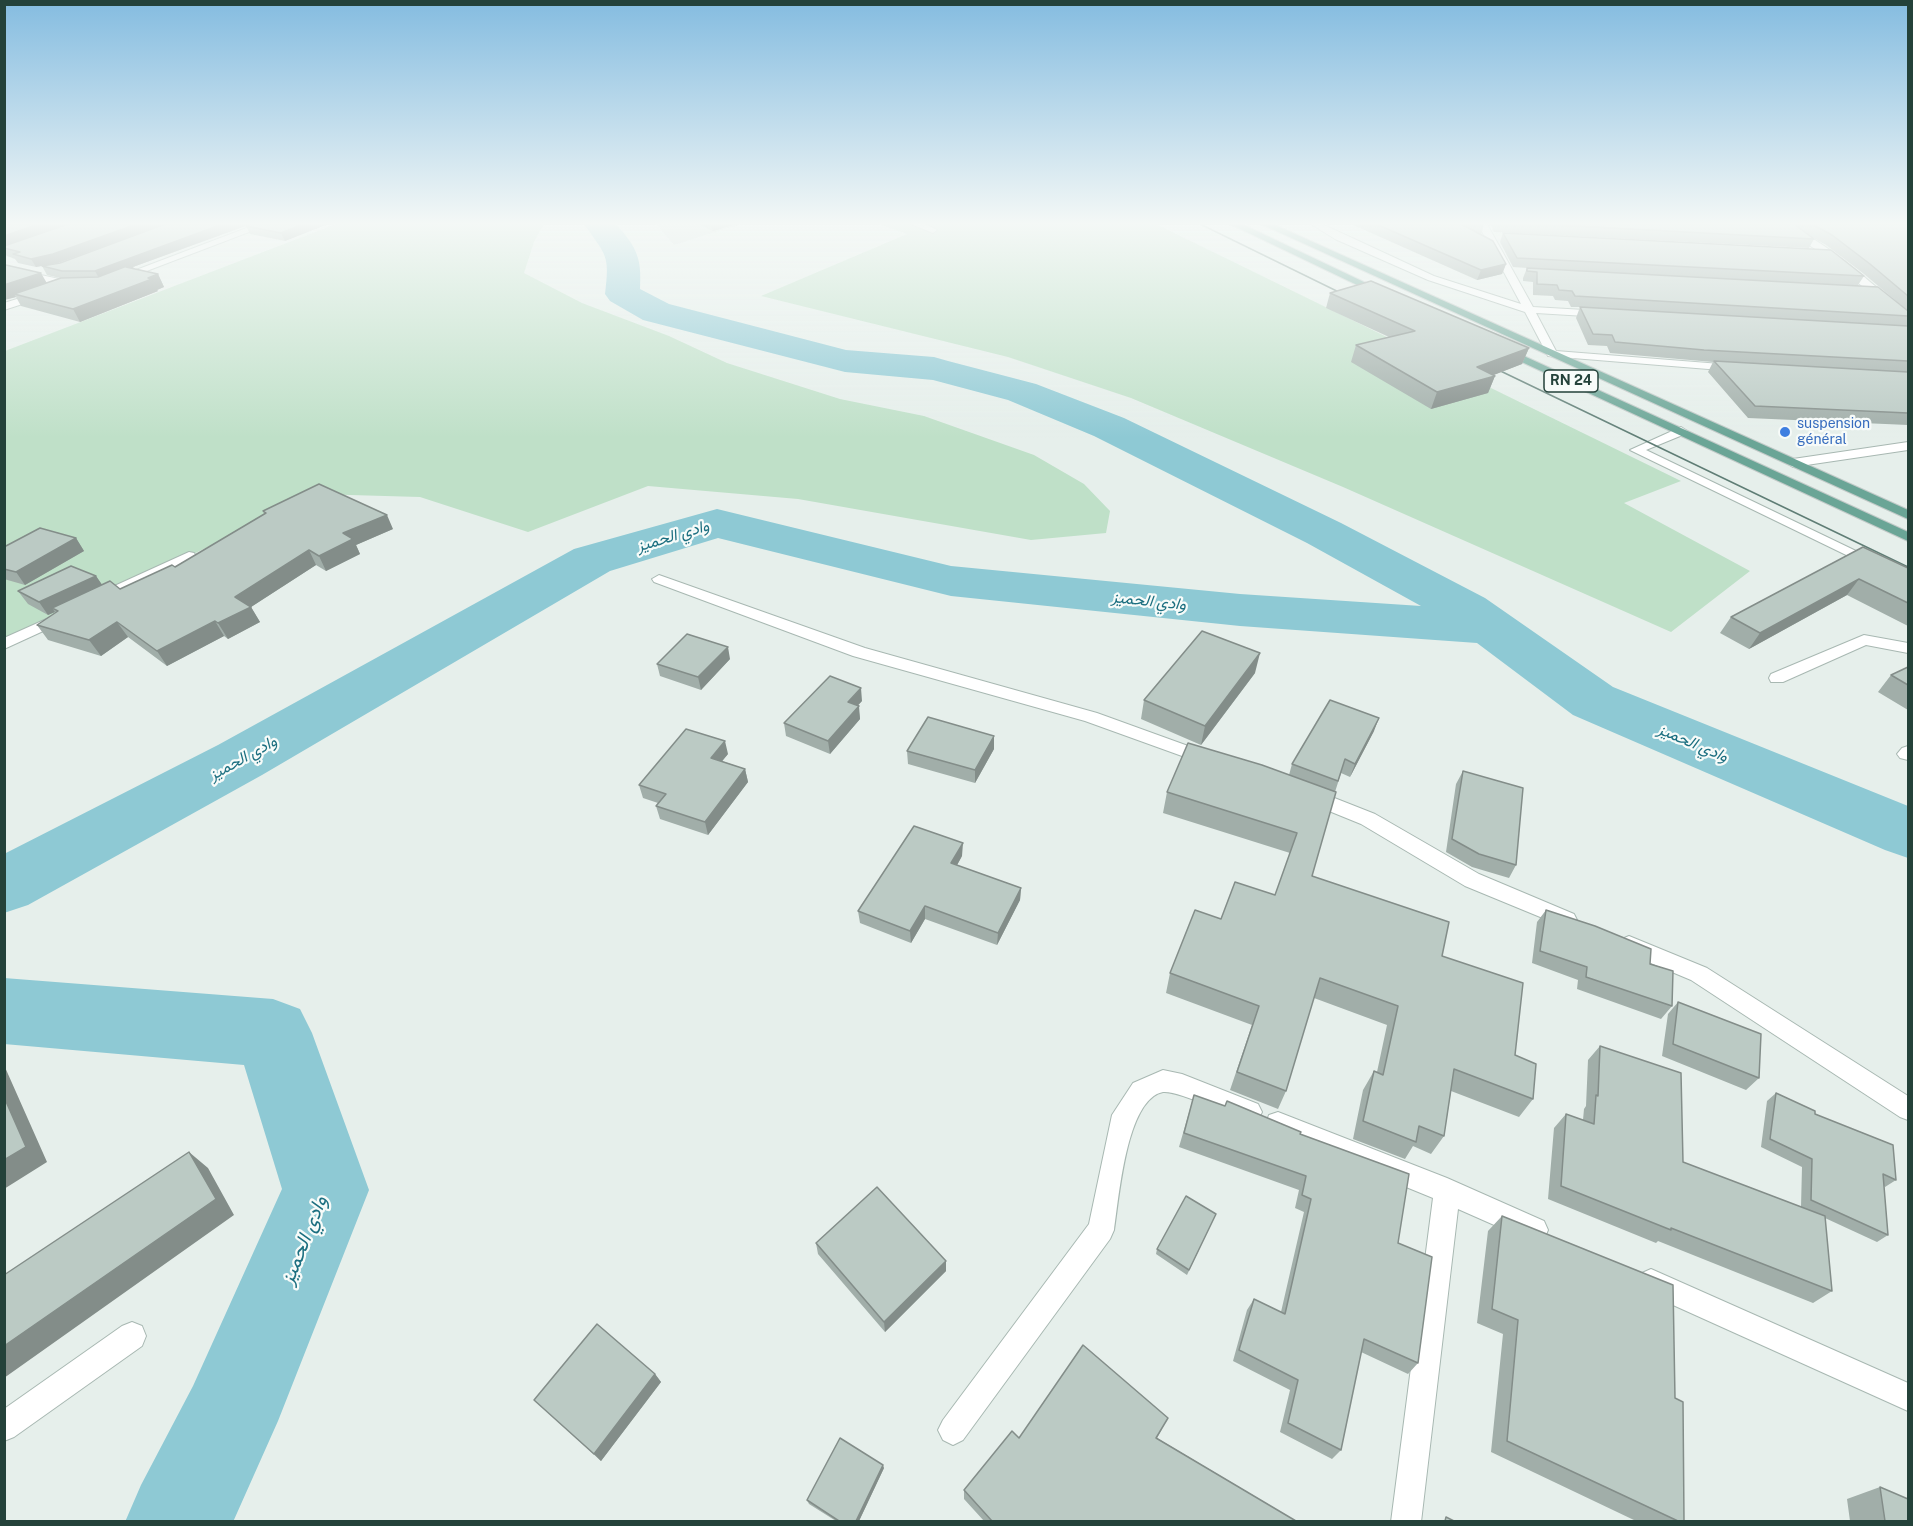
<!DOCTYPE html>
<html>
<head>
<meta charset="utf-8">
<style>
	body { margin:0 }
	#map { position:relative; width:1913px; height:1526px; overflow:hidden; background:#e6efeb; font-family:"Public Sans",sans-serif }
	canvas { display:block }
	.frame { position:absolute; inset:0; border:6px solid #24423a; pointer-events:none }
</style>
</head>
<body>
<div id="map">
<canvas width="1913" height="1526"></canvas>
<div class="frame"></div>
</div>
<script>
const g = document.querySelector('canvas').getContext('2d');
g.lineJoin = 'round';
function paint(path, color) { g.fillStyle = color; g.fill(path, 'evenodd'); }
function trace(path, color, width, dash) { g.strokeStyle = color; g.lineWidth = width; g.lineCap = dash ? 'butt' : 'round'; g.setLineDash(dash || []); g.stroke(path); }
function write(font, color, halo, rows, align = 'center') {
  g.font = font + ' "Public Sans",Vazirmatn,sans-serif'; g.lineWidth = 4.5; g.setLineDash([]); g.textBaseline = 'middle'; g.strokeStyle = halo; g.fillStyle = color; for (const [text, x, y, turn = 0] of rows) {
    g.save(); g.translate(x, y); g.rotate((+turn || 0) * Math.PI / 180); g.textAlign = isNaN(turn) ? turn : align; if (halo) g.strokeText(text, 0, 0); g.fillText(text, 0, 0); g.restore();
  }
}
const built = new Path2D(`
	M 656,224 L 741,224 L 674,245 Z`);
const green = new Path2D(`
	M 336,224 L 544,224 L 534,242 L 524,273 L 582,303 L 669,336 L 727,363 L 840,399 L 924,416 L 1034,455 L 1084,484 L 1110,511 L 1106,533 L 1031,540 L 798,499 L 648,486 L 528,532 L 420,497 L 315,494 L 5,647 L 5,351 Z
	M 879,224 L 1156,224 L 1681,481 L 1624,503 L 1750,571 L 1671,632 L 1343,487 L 1131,398 L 1008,357 L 761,296 L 907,234 Z`);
const river = new Path2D(`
	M 584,224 L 616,224 C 637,247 642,259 640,289 L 669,304 L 846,350 L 934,357 L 948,361 L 1036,384 L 1124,418 L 1341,523 L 1485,598 L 1613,687 L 1908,806 L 1908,858 L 1885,850 L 1573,715 L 1477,643 L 1240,626 L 951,596 L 718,538 L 610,571 L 262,775 L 28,905 L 4,913 L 4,854 L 218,745 L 574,549 L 717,509 L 951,566 L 1240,594 L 1421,606 L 1307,543 L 1094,436 L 1008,400 L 933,380 L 845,372 L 643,320 L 610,301 L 605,294 C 610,254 606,256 584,224 Z
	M 4,978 L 273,999 L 300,1009 L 312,1033 L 369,1190 L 278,1421 L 233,1522 L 125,1522 L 141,1485 L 193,1386 L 282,1189 L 244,1065 L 4,1044 Z`);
const minor = new Path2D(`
	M 257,224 L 270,224 L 123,280 L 115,278 Z
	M 911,224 L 925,224 L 937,230 L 933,233 Z
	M 1311,224 L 1322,224 L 1434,276 L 1521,304 L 1478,224 L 1487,224 L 1533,307 L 1602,311 L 1607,314 L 1602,317 L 1536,313 L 1556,351 L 1733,365 L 1739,368 L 1733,371 L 1548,356 L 1525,312 L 1428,280 L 1335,239 Z
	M 1776,224 C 1809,224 1881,292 1908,314 L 1908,322 L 1904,321 L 1826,256 Z
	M 4,267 L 73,282 L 78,285 L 73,288 L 4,273 Z
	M 43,291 L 48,294 L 47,296 L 4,310 L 4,303 Z
	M 1681,427 L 1687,431 L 1685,434 L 1646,450 L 1908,576 L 1908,585 L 1630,450 Z
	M 1908,442 L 1908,450 L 1793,467 L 1787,463 L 1793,459 Z
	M 189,552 L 194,553 L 196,556 L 194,559 L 120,594 L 115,596 L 107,591 L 110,588 Z
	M 659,575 L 865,648 L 1097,713 L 1213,755 L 1216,759 L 1213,763 L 1207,765 L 1085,721 L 853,656 L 654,582 L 652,579 Z
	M 60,613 L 68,618 L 65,621 L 4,649 L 4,638 Z
	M 1864,635 L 1908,643 L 1908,653 L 1866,645 L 1783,682 L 1771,682 L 1769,678 L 1771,674 Z
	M 1908,746 L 1908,760 L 1900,758 L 1897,754 L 1902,748 Z
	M 1309,788 L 1375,814 L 1479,874 L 1574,914 L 1577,920 L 1574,926 L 1567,928 L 1465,886 L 1361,824 L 1302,800 L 1300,795 L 1302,790 Z
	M 1629,936 L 1707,968 L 1908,1096 L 1908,1120 L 1900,1117 L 1691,980 L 1622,951 L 1618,945 L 1622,939 Z
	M 1163,1070 L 1182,1074 L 1258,1104 L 1262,1112 L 1258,1120 L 1250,1123 C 1233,1117 1178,1090 1163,1092 C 1126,1099 1119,1199 1114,1230 L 1110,1239 L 963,1440 L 953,1445 L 943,1440 L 938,1430 L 943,1420 L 1089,1224 L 1112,1115 L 1133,1083 Z
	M 1278,1112 L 1447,1178 L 1544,1221 L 1548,1230 L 1544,1239 L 1535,1243 L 1458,1209 L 1421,1522 L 1391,1522 L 1433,1198 L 1269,1131 L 1266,1123 L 1269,1115 Z
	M 1651,1269 L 1908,1383 L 1908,1411 L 1642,1291 L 1638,1282 L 1642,1273 Z
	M 132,1322 L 142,1326 L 146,1336 L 142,1346 L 14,1437 L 4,1441 L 4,1409 L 122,1326 Z`);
const major = new Path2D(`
	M 1230,224 L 1242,224 L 1387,293 L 1378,295 Z
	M 1261,224 L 1273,224 L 1908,510 L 1908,519 Z
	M 1502,346 L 1908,532 L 1908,541 L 1498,351 L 1498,347 Z`);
const tram = new Path2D(`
	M 1200,224 L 1351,298
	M 1488,365 L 1908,567`);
const wall = new Path2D(`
	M 4,224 L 328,224 L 285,241 L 250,234 L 246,226 L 133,267 L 134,269 L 158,274 L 164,287 L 157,290 L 158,291 L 80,322 L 21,306 L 16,297 L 4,300 L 4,266 L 46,283 L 60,278 L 47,275 L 42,266 L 60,263 L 131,237 L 58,263 L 36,267 L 18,263 L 15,259 L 7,256 L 4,253 Z
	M 698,224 L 736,224 L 713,231 Z
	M 1351,224 L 1484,224 L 1481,235 L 1506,264 L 1502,274 L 1477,280 Z
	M 1490,224 L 1908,224 L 1908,311 L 1864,274 L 1826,245 L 1810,236 L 1814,239 L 1809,248 L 1494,232 Z
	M 1503,233 L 1864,276 L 1858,285 L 1908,311 L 1908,425 L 1748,418 L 1708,372 L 1713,362 L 1610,353 L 1607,346 L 1588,345 L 1576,318 L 1580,307 L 1571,307 L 1568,301 L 1555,300 L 1553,296 L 1533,295 L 1533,282 L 1523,281 L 1523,278 L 1527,268 L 1513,267 L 1500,242 Z
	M 1330,293 L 1529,348 L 1522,364 L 1493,375 L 1495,376 L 1488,393 L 1431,409 L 1351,362 L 1356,345 L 1389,337 L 1326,308 Z
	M 263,511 L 393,529 L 356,545 L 360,554 L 326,571 L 316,565 L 251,607 L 260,622 L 228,639 L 224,636 L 167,666 L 128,637 L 101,656 L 48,640 L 37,625 L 56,613 L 55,612 L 48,615 L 28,604 L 18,591 L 96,576 L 102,585 L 120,589 L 175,567 L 264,514 Z
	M 76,538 L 84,551 L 25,585 L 4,579 L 4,547 Z
	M 1863,547 L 1908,568 L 1908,626 L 1847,595 L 1749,649 L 1720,633 L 1731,617 Z
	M 730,659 L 701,690 L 660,676 L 657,664 Z
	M 1908,667 L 1908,710 L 1878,692 L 1891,675 Z
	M 1255,673 L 1201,745 L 1141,719 L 1144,700 Z
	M 862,701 L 858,705 L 860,719 L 830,754 L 786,736 L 784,723 Z
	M 1374,731 L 1350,777 L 1341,773 L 1335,792 L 1312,876 L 1442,956 L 1515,1055 L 1533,1099 L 1519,1117 L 1451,1091 L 1444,1136 L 1431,1154 L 1413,1146 L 1405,1159 L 1353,1139 L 1363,1090 L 1374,1071 L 1377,1072 L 1387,1025 L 1314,998 L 1286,1091 L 1278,1109 L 1230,1090 L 1252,1025 L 1166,993 L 1170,973 L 1221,919 L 1275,895 L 1290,853 L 1163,813 L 1167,792 L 1289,775 L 1292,764 Z
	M 994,736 L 994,749 L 975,783 L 908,764 L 907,751 Z
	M 728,754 L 722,761 L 745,769 L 748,782 L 708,835 L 660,819 L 656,806 L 658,803 L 643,798 L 639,785 Z
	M 1463,771 L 1516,865 L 1509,878 L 1472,867 L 1446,852 L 1456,784 Z
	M 962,856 L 957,865 L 1021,888 L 1020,900 L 997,945 L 925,919 L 911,943 L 860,923 L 858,911 Z
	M 1546,910 L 1650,964 L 1672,1006 L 1661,1019 L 1577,989 L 1578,980 L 1532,963 L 1537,922 Z
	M 1678,1002 L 1759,1078 L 1746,1090 L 1662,1056 L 1668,1014 Z
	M 1600,1046 L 1683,1162 L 1801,1207 L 1802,1167 L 1761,1147 L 1767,1101 L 1776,1093 L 1815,1114 L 1896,1180 L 1885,1187 L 1884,1186 L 1888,1235 L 1877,1242 L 1825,1218 L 1832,1291 L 1813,1303 L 1658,1241 L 1656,1243 L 1548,1199 L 1554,1128 L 1566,1114 L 1583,1120 L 1584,1109 L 1586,1106 L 1588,1060 Z
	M 1194,1095 L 1300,1134 L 1398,1243 L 1418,1363 L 1408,1374 L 1361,1352 L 1341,1450 L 1332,1459 L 1280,1432 L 1290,1390 L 1233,1361 L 1247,1310 L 1254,1299 L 1281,1312 L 1304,1212 L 1295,1208 L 1299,1190 L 1179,1147 Z
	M 1216,1214 L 1187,1275 L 1156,1254 L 1157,1249 Z
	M 1502,1216 L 1675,1398 L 1684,1521 L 1636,1521 L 1491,1452 L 1503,1334 L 1477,1323 L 1488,1231 Z
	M 816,1243 L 946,1261 L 946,1271 L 885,1332 L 818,1254 Z
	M 1908,1262 L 1908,1275 L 1907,1263 Z
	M 655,1374 L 661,1382 L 601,1461 L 534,1400 Z
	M 1162,1429 L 1157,1438 L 1296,1521 L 984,1521 L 964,1499 L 964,1490 L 1019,1438 Z
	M 884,1468 L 859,1521 L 836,1521 L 809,1504 L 807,1500 Z
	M 1880,1487 L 1908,1521 L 1850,1521 L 1847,1499 Z`);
const shadedWall = new Path2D(`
	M 39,224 L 69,224 L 4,246 L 4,236 Z
	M 137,224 L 165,224 L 58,263 L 36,267 L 31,259 Z
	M 223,224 L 250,224 L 133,267 L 138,276 L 100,280 L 95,271 Z
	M 303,224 L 328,224 L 285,241 L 281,233 Z
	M 712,224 L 736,224 L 713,231 Z
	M 1506,264 L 1502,274 L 1477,280 L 1481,270 Z
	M 41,273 L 48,285 L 14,294 L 16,297 L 4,300 L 4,285 Z
	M 158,274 L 164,287 L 157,290 L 158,291 L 80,322 L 73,309 Z
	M 1529,348 L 1522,364 L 1481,380 L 1495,376 L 1488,393 L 1431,409 L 1437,392 L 1477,367 Z
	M 387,515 L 393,529 L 356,545 L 360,554 L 326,571 L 319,556 L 343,533 Z
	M 76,538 L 84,551 L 25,585 L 16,572 Z
	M 309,550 L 316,565 L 251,607 L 260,622 L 228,639 L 218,623 L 235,597 Z
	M 96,576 L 105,589 L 52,608 L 55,612 L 48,615 L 39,602 Z
	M 1859,579 L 1847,595 L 1749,649 L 1760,633 Z
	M 215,621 L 224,636 L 167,666 L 157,651 Z
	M 117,622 L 128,637 L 101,656 L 89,640 Z
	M 728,647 L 730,659 L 701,690 L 698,677 Z
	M 1260,653 L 1255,673 L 1201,745 L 1205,726 Z
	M 861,688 L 862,701 L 849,715 L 848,702 Z
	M 859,706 L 860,719 L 830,754 L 828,741 Z
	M 1379,718 L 1374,731 L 1350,777 L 1355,764 Z
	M 994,736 L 994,749 L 975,783 L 975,770 Z
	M 725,741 L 728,754 L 714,771 L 711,758 Z
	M 745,769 L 748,782 L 708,835 L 705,822 Z
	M 963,843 L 962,856 L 951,876 L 951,863 Z
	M 1021,888 L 1020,900 L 997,945 L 998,933 Z
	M 925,906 L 925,919 L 911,943 L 910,931 Z
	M 4,1065 L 47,1162 L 4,1189 Z
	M 189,1152 L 208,1168 L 234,1215 L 4,1378 L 4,1346 Z
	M 946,1261 L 946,1271 L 885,1332 L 884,1322 Z
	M 655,1374 L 661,1382 L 601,1461 L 594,1454 Z
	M 883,1465 L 884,1468 L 859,1521 L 856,1521 Z`);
const building = new Path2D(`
	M 4,224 L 39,224 L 4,236 Z
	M 68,224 L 137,224 L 53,254 L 31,259 L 13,254 L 20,252 L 4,248 L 4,246 Z
	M 165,224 L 223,224 L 95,271 L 62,271 L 42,266 L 60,263 Z
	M 249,224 L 303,224 L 281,233 L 246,226 Z
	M 1376,224 L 1461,224 L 1493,241 L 1506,264 L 1481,270 Z
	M 1539,224 L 1794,224 L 1814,239 Z
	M 1812,224 L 1908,224 L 1908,296 L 1870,264 L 1832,235 Z
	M 1503,233 L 1831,250 L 1864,276 L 1517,258 Z
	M 132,264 L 126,267 L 158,274 L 148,278 L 152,279 L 73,309 L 14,294 L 61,278 L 98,277 Z
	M 6,265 L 41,273 L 4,285 L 4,266 Z
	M 1527,268 L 1878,287 L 1908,311 L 1908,316 L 1575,296 L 1572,291 L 1559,290 L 1557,285 L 1537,284 L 1537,272 L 1527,271 Z
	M 1371,281 L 1529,348 L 1477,367 L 1495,376 L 1437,392 L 1356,345 L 1415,331 L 1330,293 Z
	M 1580,307 L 1908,326 L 1908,361 L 1704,350 L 1615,342 L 1612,335 L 1593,334 Z
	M 1714,361 L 1908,372 L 1908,413 L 1755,406 Z
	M 319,484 L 387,515 L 343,533 L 353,539 L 319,556 L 309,550 L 235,597 L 251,607 L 218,623 L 215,621 L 157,651 L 117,622 L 89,640 L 37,625 L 58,611 L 52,608 L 110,581 L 120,589 L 172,565 L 175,567 L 266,513 L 263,511 Z
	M 40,528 L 76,538 L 16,572 L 4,569 L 4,547 Z
	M 1863,547 L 1908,568 L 1908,603 L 1859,579 L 1760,633 L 1731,617 Z
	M 71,566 L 96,576 L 39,602 L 18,591 Z
	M 1202,631 L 1260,653 L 1205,726 L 1144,700 Z
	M 687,634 L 728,647 L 698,677 L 657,664 Z
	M 1908,667 L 1908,685 L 1891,675 Z
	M 830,676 L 861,688 L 848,702 L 859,706 L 828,741 L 784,723 Z
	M 1330,700 L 1379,718 L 1355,764 L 1345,759 L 1338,781 L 1292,764 Z
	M 928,717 L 994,736 L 975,770 L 907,751 Z
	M 686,729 L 725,741 L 711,758 L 745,769 L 705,822 L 656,806 L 666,794 L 639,785 Z
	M 1188,743 L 1262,765 L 1336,792 L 1312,876 L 1449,922 L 1442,956 L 1523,983 L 1515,1055 L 1536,1064 L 1533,1099 L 1454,1069 L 1444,1136 L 1419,1126 L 1416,1142 L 1363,1121 L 1374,1071 L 1383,1075 L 1398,1006 L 1320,978 L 1286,1091 L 1237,1072 L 1259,1006 L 1170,973 L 1195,910 L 1221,919 L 1235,882 L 1275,895 L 1297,833 L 1167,792 Z
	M 1463,771 L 1523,788 L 1516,865 L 1479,854 L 1452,839 Z
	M 914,826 L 963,843 L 951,863 L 1021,888 L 998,933 L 925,906 L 910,931 L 858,911 Z
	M 1546,910 L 1595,926 L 1651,949 L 1650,964 L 1673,971 L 1672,1006 L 1586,977 L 1587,967 L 1540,951 Z
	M 1678,1002 L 1761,1034 L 1759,1078 L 1673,1044 Z
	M 1600,1046 L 1681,1073 L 1683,1162 L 1825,1216 L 1832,1291 L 1671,1228 L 1671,1230 L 1561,1186 L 1566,1114 L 1594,1124 L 1596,1095 L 1598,1096 Z
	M 1776,1093 L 1815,1111 L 1815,1114 L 1893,1145 L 1896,1180 L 1883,1174 L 1888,1235 L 1811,1200 L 1812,1159 L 1770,1139 Z
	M 1194,1095 L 1225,1106 L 1227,1101 L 1301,1132 L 1300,1134 L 1409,1174 L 1398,1243 L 1432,1257 L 1418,1363 L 1364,1339 L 1341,1450 L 1288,1423 L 1298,1380 L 1239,1350 L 1254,1299 L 1285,1314 L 1311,1199 L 1302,1195 L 1306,1176 L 1184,1133 Z
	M 4,1097 L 26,1147 L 4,1160 Z
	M 189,1152 L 216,1199 L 4,1346 L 4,1275 Z
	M 877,1187 L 946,1261 L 884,1322 L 816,1243 Z
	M 1186,1196 L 1216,1214 L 1189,1270 L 1157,1249 Z
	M 1502,1216 L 1673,1285 L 1675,1398 L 1683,1402 L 1684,1521 L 1678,1521 L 1507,1441 L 1518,1320 L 1492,1309 Z
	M 597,1324 L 655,1374 L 594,1454 L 534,1400 Z
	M 1083,1345 L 1168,1418 L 1156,1438 L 1296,1521 L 992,1521 L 964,1490 L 1012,1431 L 1019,1438 Z
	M 840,1438 L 883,1465 L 856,1521 L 839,1521 L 807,1500 Z
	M 1880,1487 L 1908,1499 L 1908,1521 L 1885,1521 Z
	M 1446,1517 L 1454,1521 L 1445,1521 Z`);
const markers = [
	[1785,432,6,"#3f7fe0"]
];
const shields = [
	[1571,381,54]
];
const shieldNames = [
	["RN 24",1571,381]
];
const farShopnames = [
	["suspension",1797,424],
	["général",1797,440]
];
const waterNames = [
	["وادي الحميز",673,536,-17],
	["وادي الحميز",1149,601,6],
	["وادي الحميز",1693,743,23],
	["وادي الحميز",243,758,-29]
];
const nearWaternames = [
	["وادي الحميز",304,1240,-68]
];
paint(built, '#d4dfda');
paint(green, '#bfe0c8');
paint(river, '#8ec9d4');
trace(minor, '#a8b8b2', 2);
trace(major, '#c2cac8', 2);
paint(minor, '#fff');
paint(major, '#6aa596');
trace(tram, '#5f7d75', 1.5);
paint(wall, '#a1aea9');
paint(shadedWall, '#838d89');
paint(building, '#bbcac4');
trace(building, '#838d89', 1.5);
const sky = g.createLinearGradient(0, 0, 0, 438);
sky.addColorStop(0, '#84bce0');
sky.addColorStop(0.51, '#f4f8f6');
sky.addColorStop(1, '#f4f8f600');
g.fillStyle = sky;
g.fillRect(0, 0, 1913, 438);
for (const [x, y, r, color] of markers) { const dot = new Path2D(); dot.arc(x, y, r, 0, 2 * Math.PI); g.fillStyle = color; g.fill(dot); trace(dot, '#f7fbf9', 2); }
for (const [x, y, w] of shields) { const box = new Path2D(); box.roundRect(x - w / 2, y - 11, w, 22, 4.5); g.fillStyle = '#f7fbf9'; g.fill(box); trace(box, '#24423a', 1.5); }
write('bold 14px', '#24423a', null, shieldNames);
write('14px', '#366cbe', '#f7fbf9', farShopnames, 'left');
write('italic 16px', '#1c6f80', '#f7fbf9', waterNames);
write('italic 20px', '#1c6f80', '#f7fbf9', nearWaternames);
</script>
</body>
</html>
